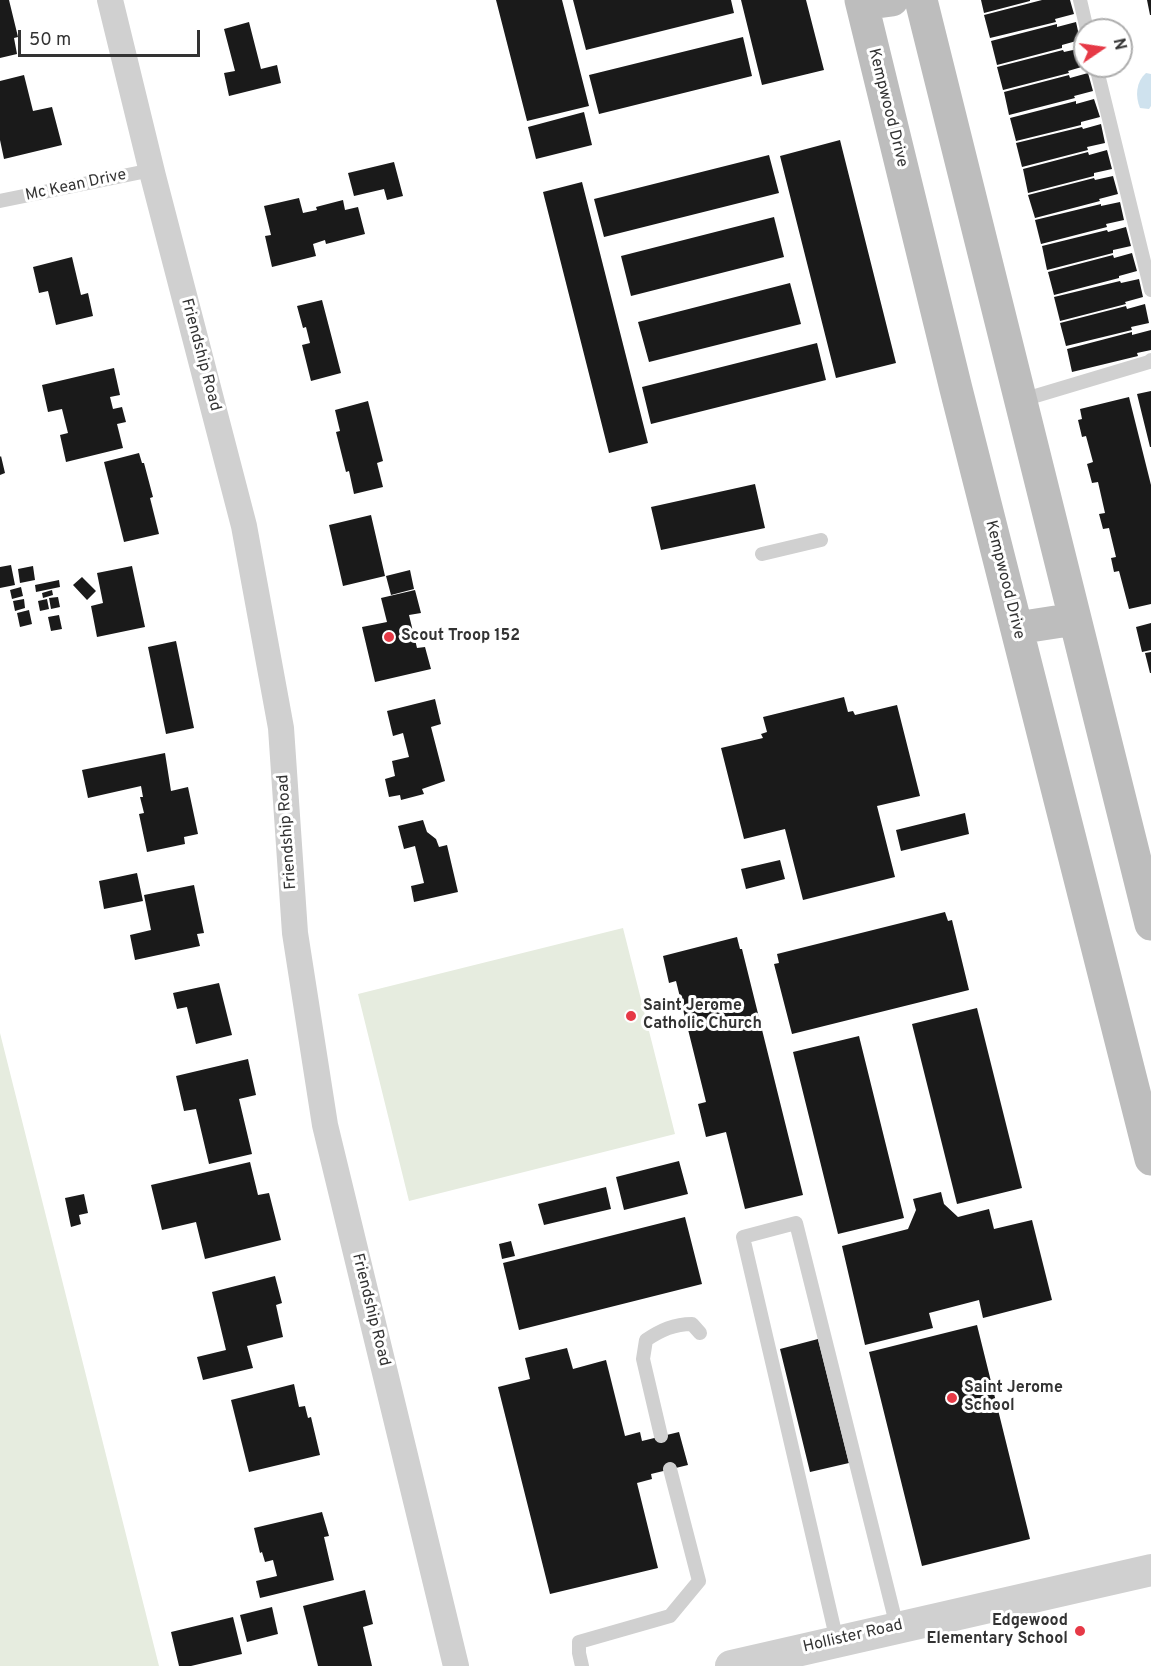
<!DOCTYPE html>
<html>
<head>
<meta charset="utf-8">
<style>
	body { margin:0 }
	#map { position:relative; width:1151px; height:1666px; overflow:hidden; background:#fff; font-family:Overpass,sans-serif }
	canvas { display:block }
	.north { position:absolute; left:1073px; top:18px; width:60px; height:60px; box-sizing:border-box; background:#fff; border:2px solid #adadad; border-radius:50%; rotate:77deg; font-size:16px; font-weight:700; line-height:24px; text-align:center; color:#333 }
	.north::after { content:''; display:block; margin:auto; width:21px; height:27px; background:#e63946; clip-path:polygon(50% 0,100% 100%,50% 72%,0 100%) }
	.scale { position:absolute; left:18px; top:30px; width:182px; height:27px; box-sizing:border-box; border:3px solid #333; border-top:0; padding-left:8px; font-size:18px; line-height:21px; white-space:nowrap; color:#333; -webkit-text-stroke:4px #fff; paint-order:stroke }
</style>
</head>
<body>
<div id="map">
<canvas width="1151" height="1666"></canvas>
<div class="north">N</div>
<div class="scale">50 m</div>
</div>
<script>
const g = document.querySelector('canvas').getContext('2d');
g.lineJoin = 'round';
function paint(path, color) { g.fillStyle = color; g.fill(path, 'evenodd'); }
function trace(path, color, width, dash) { g.strokeStyle = color; g.lineWidth = width; g.lineCap = dash ? 'butt' : 'round'; g.setLineDash(dash || []); g.stroke(path); }
function write(font, color, halo, rows, align = 'center') {
  g.font = font + ' Overpass,sans-serif'; g.lineWidth = 6; g.setLineDash([]); g.textBaseline = 'middle'; g.strokeStyle = halo; g.fillStyle = color; for (const [text, x, y, turn = 0] of rows) {
    g.save(); g.translate(x, y); g.rotate((+turn || 0) * Math.PI / 180); g.textAlign = isNaN(turn) ? turn : align; if (halo) g.strokeText(text, 0, 0); g.fillText(text, 0, 0); g.restore();
  }
}
const green = new Path2D(`
	M 623,928 L 675,1134 L 409,1201 L 358,994 Z
	M 0,1033 L 159,1666 L 0,1666 Z`);
const water = new Path2D(`
	M 1146,73 L 1151,74 L 1151,106 L 1149,109 L 1140,108 C 1135,96 1136,82 1146,73 Z`);
const building = new Path2D(`
	M 0,0 L 9,0 L 18,37 L 14,38 L 17,54 L 0,58 Z
	M 496,0 L 562,0 L 589,106 L 527,121 Z
	M 573,0 L 731,0 L 734,13 L 586,50 Z
	M 741,0 L 806,0 L 824,70 L 762,85 Z
	M 981,0 L 1030,0 L 1030,1 L 984,13 Z
	M 1042,0 L 1070,0 L 1074,14 L 1055,19 L 1056,22 L 990,38 L 984,15 Z
	M 1147,0 L 1151,0 L 1151,15 L 1150,15 Z
	M 249,22 L 261,69 L 277,65 L 281,83 L 229,96 L 224,73 L 235,71 L 224,29 Z
	M 1076,22 L 1080,40 L 1062,45 L 1062,48 L 997,65 L 991,41 L 1057,24 L 1057,27 Z
	M 743,37 L 752,76 L 599,114 L 589,75 Z
	M 1082,48 L 1085,66 L 1068,71 L 1069,73 L 1003,90 L 997,67 L 1063,50 L 1064,52 Z
	M 1088,73 L 1093,91 L 1074,96 L 1075,98 L 1009,115 L 1004,92 L 1069,75 L 1070,78 Z
	M 24,75 L 33,111 L 52,107 L 62,145 L 4,159 L 0,140 L 0,81 Z
	M 1094,99 L 1100,117 L 1081,122 L 1081,125 L 1016,141 L 1010,118 L 1076,101 L 1076,104 Z
	M 584,112 L 592,145 L 536,159 L 528,127 Z
	M 1101,124 L 1105,143 L 1087,147 L 1088,150 L 1022,167 L 1016,143 L 1082,127 L 1083,129 Z
	M 840,140 L 896,363 L 836,378 L 780,156 Z
	M 1107,150 L 1112,169 L 1094,173 L 1094,176 L 1028,193 L 1023,169 L 1088,152 L 1089,155 Z
	M 769,155 L 779,193 L 604,237 L 594,199 Z
	M 394,162 L 403,196 L 387,200 L 384,189 L 354,196 L 348,173 Z
	M 1113,176 L 1118,194 L 1099,199 L 1100,201 L 1035,218 L 1028,195 L 1094,178 L 1095,180 Z
	M 582,182 L 648,443 L 609,453 L 543,192 Z
	M 299,198 L 303,213 L 317,210 L 316,207 L 343,200 L 345,210 L 358,207 L 365,234 L 326,244 L 325,240 L 313,244 L 316,256 L 272,267 L 265,236 L 271,235 L 264,206 Z
	M 1120,202 L 1124,220 L 1106,224 L 1107,227 L 1041,244 L 1035,220 L 1101,204 L 1101,206 Z
	M 774,217 L 784,257 L 631,296 L 621,256 Z
	M 1126,227 L 1131,246 L 1113,250 L 1113,253 L 1047,270 L 1042,246 L 1107,230 L 1108,232 Z
	M 1132,253 L 1137,271 L 1119,276 L 1119,278 L 1054,295 L 1048,272 L 1113,255 L 1114,258 Z
	M 72,257 L 81,295 L 88,293 L 93,316 L 56,325 L 48,291 L 39,293 L 33,267 Z
	M 1139,279 L 1143,297 L 1125,302 L 1126,304 L 1060,321 L 1054,297 L 1120,281 L 1121,283 Z
	M 790,283 L 801,324 L 649,362 L 638,322 Z
	M 322,300 L 341,373 L 311,381 L 302,345 L 310,343 L 306,327 L 303,328 L 297,306 Z
	M 1145,304 L 1149,323 L 1131,327 L 1132,330 L 1066,346 L 1060,323 L 1126,306 L 1127,309 Z
	M 1151,330 L 1151,350 L 1137,353 L 1138,356 L 1072,372 L 1067,349 L 1132,332 L 1132,335 Z
	M 817,343 L 826,380 L 651,424 L 642,387 Z
	M 114,368 L 120,395 L 110,397 L 113,409 L 122,407 L 126,422 L 117,424 L 123,448 L 66,462 L 60,435 L 68,433 L 62,409 L 48,412 L 42,385 Z
	M 1151,391 L 1151,447 L 1150,447 L 1137,394 Z
	M 1129,397 L 1151,485 L 1151,604 L 1129,609 L 1119,571 L 1114,572 L 1111,558 L 1116,557 L 1109,528 L 1103,529 L 1099,514 L 1105,513 L 1098,482 L 1092,483 L 1087,464 L 1093,462 L 1086,436 L 1082,437 L 1078,420 L 1082,419 L 1080,409 Z
	M 368,401 L 383,461 L 377,463 L 383,487 L 354,494 L 349,471 L 346,472 L 336,432 L 340,431 L 335,410 Z
	M 139,453 L 142,463 L 144,463 L 153,497 L 150,498 L 159,534 L 124,542 L 104,462 Z
	M 1,456 L 5,473 L 0,475 L 0,457 Z
	M 755,484 L 765,528 L 661,550 L 651,507 Z
	M 371,515 L 385,576 L 343,586 L 329,525 Z
	M 11,565 L 15,585 L 0,588 L 0,567 Z
	M 33,566 L 35,580 L 20,583 L 18,569 Z
	M 132,566 L 145,627 L 97,637 L 91,606 L 103,603 L 97,573 Z
	M 410,570 L 414,589 L 391,595 L 386,576 Z
	M 82,577 L 96,591 L 87,600 L 73,585 Z
	M 59,580 L 60,587 L 36,592 L 35,585 Z
	M 21,587 L 23,596 L 12,599 L 10,590 Z
	M 52,590 L 53,595 L 43,598 L 42,593 Z
	M 415,590 L 421,613 L 409,615 L 417,648 L 425,647 L 431,669 L 375,682 L 362,627 L 387,622 L 381,598 Z
	M 58,597 L 60,607 L 51,609 L 49,598 Z
	M 24,599 L 25,608 L 15,611 L 13,601 Z
	M 47,599 L 49,609 L 40,611 L 38,601 Z
	M 29,610 L 32,624 L 20,627 L 17,613 Z
	M 59,615 L 62,629 L 51,631 L 48,617 Z
	M 1151,623 L 1151,650 L 1142,652 L 1136,627 Z
	M 176,641 L 194,728 L 166,734 L 148,647 Z
	M 1151,652 L 1151,673 L 1150,673 L 1145,653 Z
	M 844,697 L 848,712 L 853,711 L 855,715 L 897,705 L 920,796 L 877,806 L 895,877 L 803,900 L 785,829 L 744,839 L 721,748 L 763,738 L 761,734 L 767,732 L 763,717 Z
	M 435,699 L 441,724 L 431,727 L 445,781 L 422,789 L 424,794 L 401,800 L 400,795 L 389,797 L 385,779 L 395,776 L 392,761 L 409,757 L 403,733 L 393,736 L 387,711 Z
	M 165,753 L 171,791 L 188,787 L 198,834 L 184,837 L 185,844 L 147,852 L 139,814 L 144,813 L 140,797 L 143,797 L 141,786 L 88,798 L 82,770 Z
	M 965,813 L 969,834 L 901,851 L 896,830 Z
	M 423,820 L 427,832 L 436,839 L 439,847 L 447,845 L 458,892 L 414,902 L 411,886 L 424,883 L 415,846 L 404,849 L 398,826 Z
	M 780,860 L 785,879 L 746,889 L 741,869 Z
	M 137,873 L 143,901 L 104,909 L 99,881 Z
	M 194,885 L 204,933 L 197,934 L 200,946 L 135,960 L 130,935 L 151,930 L 144,895 Z
	M 945,912 L 948,921 L 952,920 L 969,990 L 792,1034 L 774,964 L 779,963 L 777,954 Z
	M 737,937 L 740,949 L 742,949 L 803,1195 L 745,1209 L 726,1132 L 706,1137 L 698,1104 L 706,1102 L 676,981 L 669,983 L 663,956 Z
	M 219,983 L 232,1035 L 196,1044 L 187,1007 L 177,1009 L 173,993 Z
	M 977,1008 L 1022,1188 L 957,1204 L 912,1024 Z
	M 859,1036 L 904,1218 L 838,1234 L 793,1052 Z
	M 248,1059 L 256,1095 L 239,1099 L 252,1154 L 209,1164 L 196,1109 L 184,1111 L 176,1076 Z
	M 679,1161 L 688,1194 L 624,1210 L 616,1177 Z
	M 250,1162 L 258,1195 L 269,1193 L 281,1240 L 205,1259 L 196,1222 L 162,1230 L 151,1185 Z
	M 606,1187 L 611,1209 L 544,1225 L 538,1204 Z
	M 941,1192 L 944,1204 L 958,1217 L 989,1209 L 994,1229 L 1032,1220 L 1052,1300 L 983,1318 L 979,1300 L 929,1313 L 933,1328 L 865,1345 L 842,1246 L 908,1229 L 916,1210 L 913,1199 Z
	M 84,1194 L 88,1213 L 79,1215 L 81,1224 L 71,1227 L 65,1198 Z
	M 685,1217 L 702,1284 L 519,1330 L 503,1263 Z
	M 511,1241 L 515,1256 L 502,1259 L 499,1244 Z
	M 275,1276 L 282,1303 L 276,1305 L 283,1337 L 247,1346 L 253,1368 L 203,1380 L 197,1357 L 226,1350 L 212,1292 Z
	M 977,1325 L 1030,1539 L 922,1566 L 869,1352 Z
	M 818,1339 L 849,1463 L 810,1472 L 780,1349 Z
	M 567,1348 L 573,1369 L 606,1360 L 625,1436 L 640,1432 L 642,1441 L 679,1432 L 688,1465 L 651,1474 L 652,1479 L 637,1483 L 658,1568 L 550,1594 L 498,1387 L 530,1379 L 525,1358 Z
	M 294,1384 L 299,1407 L 305,1406 L 308,1418 L 311,1417 L 320,1455 L 249,1472 L 231,1400 Z
	M 322,1512 L 329,1536 L 324,1537 L 334,1580 L 260,1598 L 256,1581 L 277,1576 L 273,1560 L 265,1562 L 262,1552 L 260,1553 L 254,1528 Z
	M 365,1590 L 373,1624 L 363,1627 L 372,1666 L 318,1666 L 303,1606 Z
	M 272,1607 L 278,1634 L 247,1642 L 240,1615 Z
	M 233,1617 L 242,1654 L 191,1666 L 179,1666 L 171,1632 Z`);
const service = new Path2D(`
	M 1080,0 L 1087,30
	M 1096,66 L 1151,290
	M 0,201 L 152,170
	M 1022,400 L 1149,362 L 1151,360
	M 762,554 L 821,540
	M 661,1436 L 643,1359 L 646,1340 C 661,1330 674,1324 692,1324 L 700,1333
	M 837,1641 L 743,1237 L 796,1223 L 897,1627
	M 582,1666 L 579,1653 L 579,1642 L 670,1616 L 699,1581 L 670,1469`);
const minor = new Path2D(`
	M 110,0 L 153,176 L 244,526 L 281,728 L 295,933 L 325,1125 L 456,1666`);
const tertiary = new Path2D(`
	M 731,1666 L 1151,1570`);
const secondary = new Path2D(`
	M 861,0 L 956,389 L 1151,1159
	M 921,0 L 1151,924
	M 862,4 L 892,0
	M 1017,628 L 1075,619`);
const markers = [
	[389,637,6,"#e63946"],
	[631,1016,6,"#e63946"],
	[952,1398,6,"#e63946"],
	[1080,1631,6,"#e63946"]
];
const streetNames = [
	["Kempwood Drive",887,108,76],
	["Mc Kean Drive",76,186,-12],
	["Friendship Road",200,355,75],
	["Kempwood Drive",1004,580,76],
	["Friendship Road",288,832,-94],
	["Friendship Road",370,1310,76],
	["Hollister Road",853,1637,-13]
];
const poiNames = [
	["Scout Troop 152",401,637],
	["Saint Jerome",643,1007],
	["Catholic Church",643,1025],
	["Saint Jerome",964,1389],
	["School",964,1407],
	["Edgewood",1068,1622,"right"],
	["Elementary School",1068,1640,"right"]
];
paint(green, '#e6ecdf');
paint(water, '#cfe2ee');
paint(building, '#1a1a1a');
trace(service, '#d0d0d0', 14);
trace(minor, '#d0d0d0', 26);
trace(tertiary, '#d0d0d0', 32);
trace(secondary, '#bdbdbd', 33);
for (const [x, y, r, color] of markers) { const dot = new Path2D(); dot.arc(x, y, r, 0, 2 * Math.PI); g.fillStyle = color; g.fill(dot); trace(dot, '#fff', 2); }
write('16px', '#333', '#fff', streetNames);
write('bold 16px', '#333', '#fff', poiNames, 'left');
</script>
</body>
</html>
